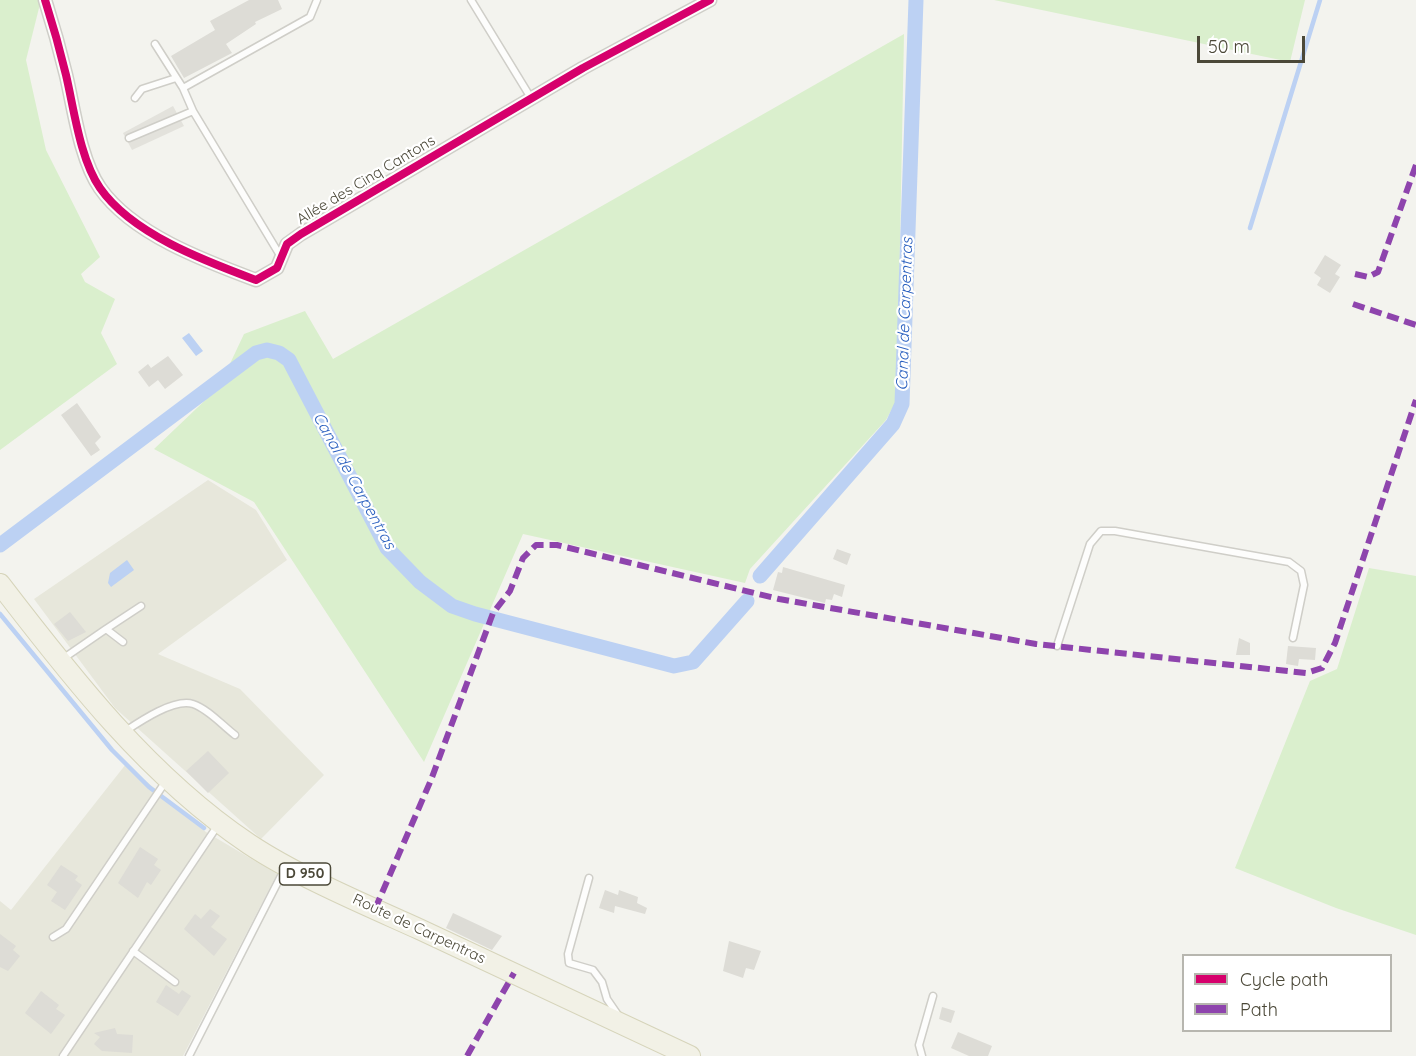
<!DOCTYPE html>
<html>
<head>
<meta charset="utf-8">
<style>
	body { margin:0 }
	#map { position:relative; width:1416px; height:1056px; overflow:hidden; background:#f3f3ee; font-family:Quicksand,sans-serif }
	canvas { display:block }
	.legend { position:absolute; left:1182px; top:954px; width:210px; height:78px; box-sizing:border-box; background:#fff; border:2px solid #b7b6af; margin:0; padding:8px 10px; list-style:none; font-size:18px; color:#4b4838 }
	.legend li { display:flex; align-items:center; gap:12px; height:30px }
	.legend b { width:30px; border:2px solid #b7b6af }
	.scale { position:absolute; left:1197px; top:36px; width:108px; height:27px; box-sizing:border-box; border:3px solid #4b4838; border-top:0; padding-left:8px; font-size:18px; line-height:21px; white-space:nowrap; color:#4b4838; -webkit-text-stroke:4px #fff; paint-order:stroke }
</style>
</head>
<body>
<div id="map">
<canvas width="1416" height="1056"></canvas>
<ul class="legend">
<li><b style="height:8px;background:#d6006c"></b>Cycle path</li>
<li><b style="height:8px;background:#8e44ad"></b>Path</li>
</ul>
<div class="scale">50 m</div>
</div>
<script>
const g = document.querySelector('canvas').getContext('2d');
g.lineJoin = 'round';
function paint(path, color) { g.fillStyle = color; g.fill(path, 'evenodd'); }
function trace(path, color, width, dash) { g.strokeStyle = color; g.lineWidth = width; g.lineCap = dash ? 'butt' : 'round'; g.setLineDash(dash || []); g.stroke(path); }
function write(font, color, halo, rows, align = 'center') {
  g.font = font + ' Quicksand,sans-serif'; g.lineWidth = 4.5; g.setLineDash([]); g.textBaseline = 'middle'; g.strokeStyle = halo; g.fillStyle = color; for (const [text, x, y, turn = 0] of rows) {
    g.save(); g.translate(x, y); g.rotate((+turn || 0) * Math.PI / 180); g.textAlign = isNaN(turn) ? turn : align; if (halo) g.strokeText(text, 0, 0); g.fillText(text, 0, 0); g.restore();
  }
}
const residential = new Path2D(`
	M 208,480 L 256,510 L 287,560 L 158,654 L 240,689 L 324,775 L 261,839 L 115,708 L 34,599 Z
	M 126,764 L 206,832 L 277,874 L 183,1056 L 0,1056 L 0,901 L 11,910 Z`);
const green = new Path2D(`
	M 0,0 L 38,0 L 40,4 L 26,60 L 46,150 L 100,257 L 81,274 L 85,282 L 115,299 L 101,333 L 117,364 L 0,450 Z
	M 994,0 L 1305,0 L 1290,62 Z
	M 904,34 L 897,400 L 886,420 L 750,569 L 745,583 L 523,534 L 424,762 L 254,502 L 154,449 L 219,387 L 244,334 L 305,311 L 333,359 Z
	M 1369,568 L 1416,576 L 1416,935 L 1336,908 L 1235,868 L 1310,681 L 1337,669 Z`);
const parking = new Path2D(`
	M 173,106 L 184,126 L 132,150 L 123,133 Z`);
const water = new Path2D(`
	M 189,333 L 203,351 L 196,356 L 182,338 Z
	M 127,560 L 134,570 L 111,587 L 108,583 L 110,573 Z`);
const stream = new Path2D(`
	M 1250,228 L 1320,0
	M 0,614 L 112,750 L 149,787 L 204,828`);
const canal = new Path2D(`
	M 0,545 L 256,353 L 267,350 L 279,353 L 289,360 L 387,548 L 420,582 L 452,606 L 475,614 L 674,666 L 693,662 L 747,601
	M 760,576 L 893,424 L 902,404 L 916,0`);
const building = new Path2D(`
	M 249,0 L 278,0 L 282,9 L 255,22 L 256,24 L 226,44 L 232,53 L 184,78 L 171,56 L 215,30 L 210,21 Z
	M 1325,255 L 1341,265 L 1335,274 L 1340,277 L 1330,293 L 1317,285 L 1321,278 L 1314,273 Z
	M 168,356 L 183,375 L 165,389 L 158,380 L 149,387 L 138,372 L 148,364 L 151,368 Z
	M 77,403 L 101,437 L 95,443 L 100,450 L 91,456 L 61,415 Z
	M 837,549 L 851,554 L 847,565 L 833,559 Z
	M 783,567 L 845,585 L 842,597 L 834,594 L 832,600 L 826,599 L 825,603 L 773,590 L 778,572 L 782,573 Z
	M 70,612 L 86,632 L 68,641 L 54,624 Z
	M 1239,638 L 1250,643 L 1250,655 L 1236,655 Z
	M 1288,646 L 1316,648 L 1315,660 L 1299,659 L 1298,666 L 1286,664 Z
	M 208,751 L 229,773 L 208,793 L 186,771 Z
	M 140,847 L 158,859 L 154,865 L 161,870 L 151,885 L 147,882 L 138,898 L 118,883 Z
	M 61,865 L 78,876 L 75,880 L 82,885 L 65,910 L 51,901 L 57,892 L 47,885 Z
	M 605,890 L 618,895 L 619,890 L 638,897 L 637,903 L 647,908 L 645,914 L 615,906 L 614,913 L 599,908 Z
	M 210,909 L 220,916 L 211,927 L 227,939 L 214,956 L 184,929 L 195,914 L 201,919 Z
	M 453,913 L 502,936 L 492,950 L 446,928 Z
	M 0,934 L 16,946 L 13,950 L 20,956 L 8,971 L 0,967 Z
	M 729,941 L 761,951 L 754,970 L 746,968 L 743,978 L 723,971 Z
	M 166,985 L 179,994 L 182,990 L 191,996 L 178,1016 L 156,1002 Z
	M 41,991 L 59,1005 L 56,1009 L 65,1015 L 51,1034 L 25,1013 Z
	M 942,1007 L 955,1011 L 951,1023 L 939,1019 Z
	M 115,1028 L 117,1034 L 133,1035 L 132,1053 L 102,1051 L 94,1044 L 100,1037 L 94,1033 Z
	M 958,1032 L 992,1046 L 988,1056 L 969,1056 L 951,1048 Z`);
const lane = new Path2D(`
	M 471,0 L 531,98
	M 155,44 L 183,88
	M 135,98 L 142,89 L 176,78
	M 193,111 L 183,88 L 310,17 L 317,0
	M 129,138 L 193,111 L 281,257
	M 106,629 L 141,606
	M 1057,646 L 1090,544 L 1101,531 L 1115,531 L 1289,562 L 1301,571 L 1304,585 L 1293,638
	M 61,660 L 106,629 L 123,642
	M 124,732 C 139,722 174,698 193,704 C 208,709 222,725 235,735
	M 589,878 L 568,954 L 569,963 L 593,970 L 602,982 L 607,999 L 618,1015
	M 53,937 L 66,929 L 166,781
	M 133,951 L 175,982
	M 63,1056 L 218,825
	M 189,1056 L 285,868
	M 922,1056 L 919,1045 L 933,996`);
const street = new Path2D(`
	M 45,0 C 53,25 60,50 66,75 C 74,109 80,159 100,188 C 132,234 205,261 256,280 L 277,268 L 287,244 L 301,234 L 583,68 L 710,0`);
const primary = new Path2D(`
	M 0,584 C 72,678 149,777 249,844 C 297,876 366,905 419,929 C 509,971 599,1014 690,1056`);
const quiet = new Path2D(`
	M 1355,274 L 1368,277 L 1378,272 L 1416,165
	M 1353,304 L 1416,325
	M 375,909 L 431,780 L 493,613 L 510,591 L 523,558 L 536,545 L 557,545 L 779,599 L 1036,644 L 1306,673 L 1322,668 L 1335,643 L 1416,400
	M 467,1056 L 514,973`);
const cycleway = new Path2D(`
	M 45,0 C 53,25 60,50 66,75 C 74,109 80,159 100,188 C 132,234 205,261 256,280 L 277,268 L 287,244 L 301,234 L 583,68 L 710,0`);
const shields = [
	[305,874,51]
];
const shieldNames = [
	["D 950",305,874]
];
const streetNames = [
	["Allée des Cinq Cantons",366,180,-31],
	["Route de Carpentras",419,929,25]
];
const waterNames = [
	["Canal de Carpentras",905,314,-88],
	["Canal de Carpentras",354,481,61]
];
paint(residential, '#e7e7db');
paint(green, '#daefcd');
paint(parking, '#e3e2dc');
paint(water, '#bcd1f3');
trace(stream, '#bcd1f3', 4.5);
trace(canal, '#bcd1f3', 15);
paint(building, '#dddcd6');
trace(lane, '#cfcec8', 9);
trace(street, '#cfcec8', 15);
trace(primary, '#d6d4ba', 22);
trace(lane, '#fdfdfc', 6);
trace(street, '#fdfdfc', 12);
trace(primary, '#f2f1e6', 20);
trace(quiet, '#8e44ad', 6, [12, 6]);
trace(cycleway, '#d6006c', 8);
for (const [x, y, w] of shields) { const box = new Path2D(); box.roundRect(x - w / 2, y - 11, w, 22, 4.5); g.fillStyle = '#fff'; g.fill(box); trace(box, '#4b4838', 1.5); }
write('bold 14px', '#4b4838', null, shieldNames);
write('15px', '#4b4838', '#fff', streetNames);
write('italic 16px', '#295fbf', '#fff', waterNames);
</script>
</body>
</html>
